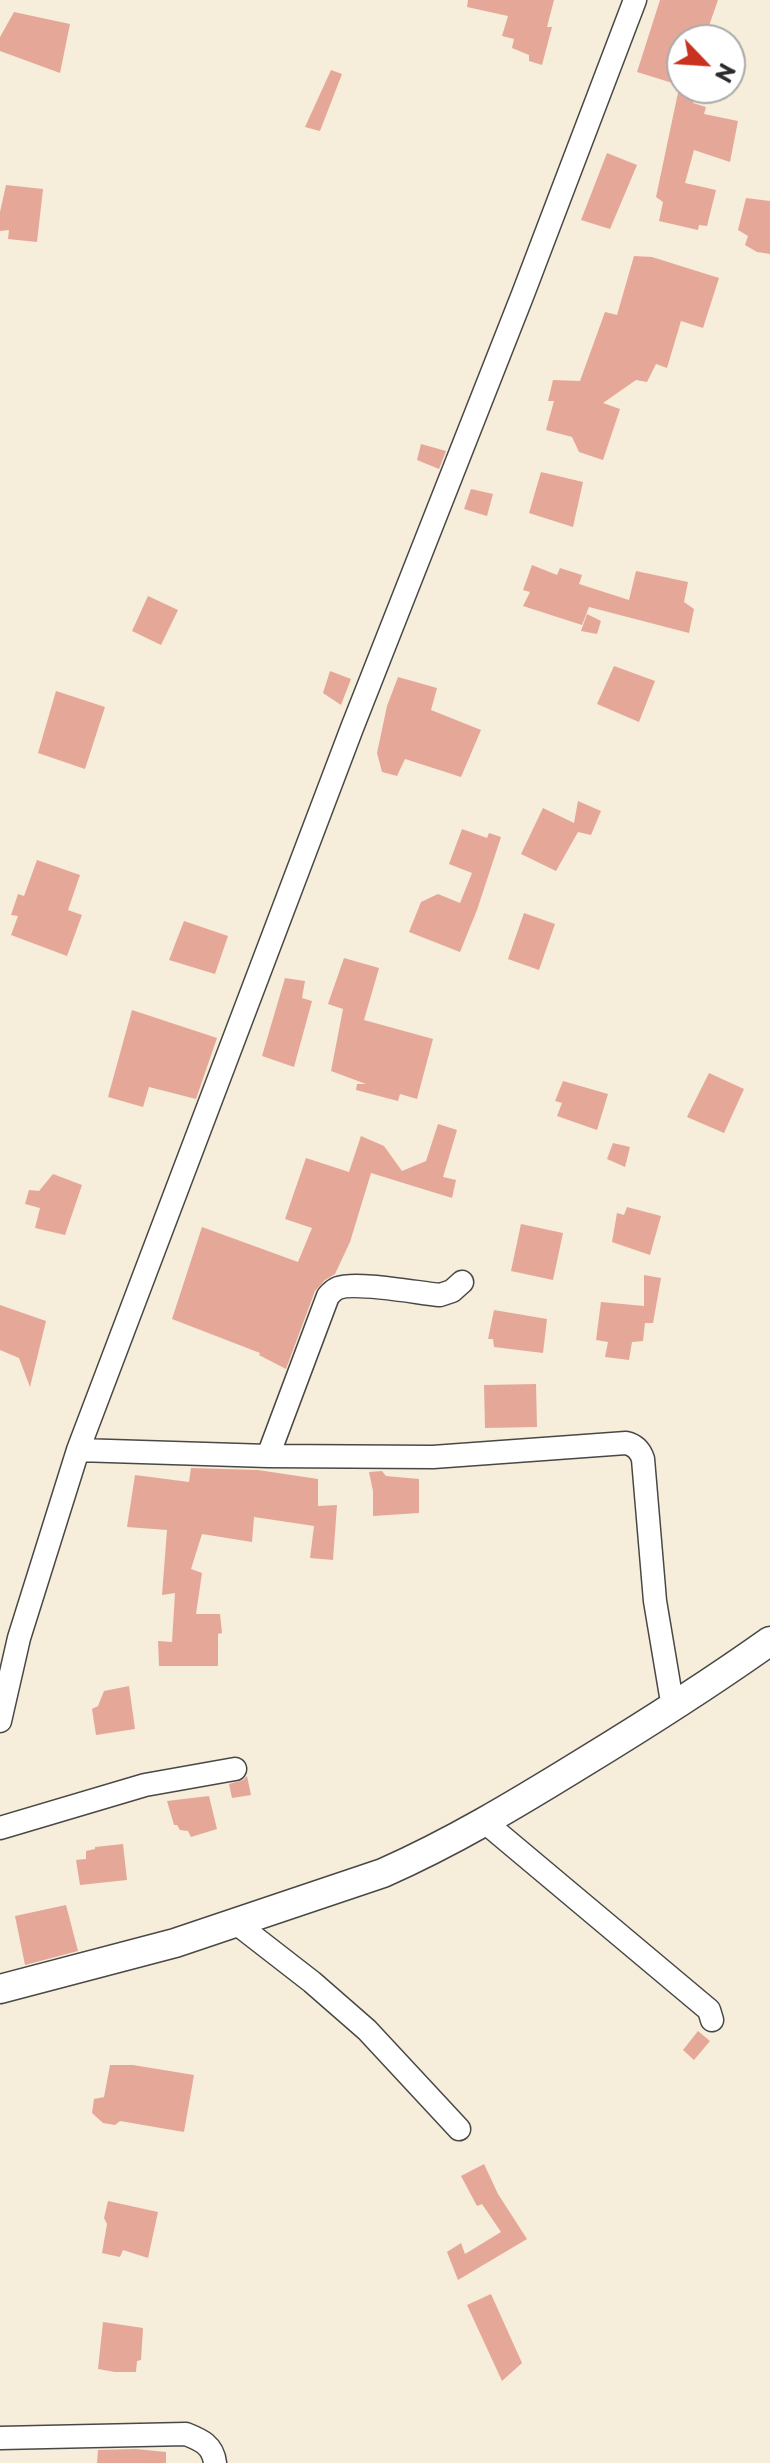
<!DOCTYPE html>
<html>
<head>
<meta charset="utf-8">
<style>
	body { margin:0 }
	#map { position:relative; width:770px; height:2463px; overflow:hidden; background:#f6edda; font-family:"Playpen Sans",sans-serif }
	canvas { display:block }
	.north { position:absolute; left:666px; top:24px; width:80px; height:80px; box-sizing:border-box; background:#fff; border:2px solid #aaa; border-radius:50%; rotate:115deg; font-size:22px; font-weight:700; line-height:32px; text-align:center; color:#2b2b2b }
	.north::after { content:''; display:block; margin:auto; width:28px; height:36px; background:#c8321e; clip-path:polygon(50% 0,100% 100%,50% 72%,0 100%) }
</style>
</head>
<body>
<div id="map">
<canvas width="770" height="2463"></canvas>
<div class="north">N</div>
</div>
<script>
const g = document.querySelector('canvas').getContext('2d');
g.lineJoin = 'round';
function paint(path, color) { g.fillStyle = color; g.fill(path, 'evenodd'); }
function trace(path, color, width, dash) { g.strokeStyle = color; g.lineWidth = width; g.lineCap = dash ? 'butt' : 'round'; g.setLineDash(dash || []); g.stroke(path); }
const building = new Path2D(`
	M 468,0 L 554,0 L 547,27 L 552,27 L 542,65 L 529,61 L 529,55 L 512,48 L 514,39 L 502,36 L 508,16 L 467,7 Z
	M 660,0 L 718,0 L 704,40 L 682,40 L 682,86 L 637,72 Z
	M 14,12 L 70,24 L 60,73 L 0,51 L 0,37 Z
	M 331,70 L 342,74 L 320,131 L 305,127 Z
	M 679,88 L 699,88 L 693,103 L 706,107 L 704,114 L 738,121 L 730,162 L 694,150 L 685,183 L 716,190 L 707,226 L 699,225 L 698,230 L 659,221 L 663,202 L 656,197 Z
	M 607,153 L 637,165 L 610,229 L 581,220 Z
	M 6,185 L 43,189 L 37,242 L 8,239 L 9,230 L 0,231 L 0,212 Z
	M 746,198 L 770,201 L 770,254 L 757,252 L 745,245 L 748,236 L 738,230 Z
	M 634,256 L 652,257 L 719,278 L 703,328 L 681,321 L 667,368 L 656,364 L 647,382 L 636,380 L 603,403 L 620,409 L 603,460 L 579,452 L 572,437 L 546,430 L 554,401 L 548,401 L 553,380 L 580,381 L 605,312 L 617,315 Z
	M 421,444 L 446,451 L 439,469 L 417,460 Z
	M 541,472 L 583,482 L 573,527 L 529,513 Z
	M 471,489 L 493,494 L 487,516 L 464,509 Z
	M 532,565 L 557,575 L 560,568 L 582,575 L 579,584 L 629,600 L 636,571 L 688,582 L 684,602 L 694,609 L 689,633 L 589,607 L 582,625 L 523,606 L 530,592 L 523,590 Z
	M 148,596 L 178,610 L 161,645 L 132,631 Z
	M 587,614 L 601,621 L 597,634 L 581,631 Z
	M 614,666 L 655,681 L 639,722 L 597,704 Z
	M 330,671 L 351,679 L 341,705 L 323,693 Z
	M 398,677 L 437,688 L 431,710 L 481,730 L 461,777 L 405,759 L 397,776 L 382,772 L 377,753 L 387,706 Z
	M 56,691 L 105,707 L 85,769 L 38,753 Z
	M 578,801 L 601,811 L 591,835 L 578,832 L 556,871 L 521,854 L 543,808 L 574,823 Z
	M 462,829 L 487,838 L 489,833 L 501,837 L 477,910 L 460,952 L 409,932 L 421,902 L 438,894 L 460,903 L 472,873 L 449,864 Z
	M 37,860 L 80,875 L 68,910 L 82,915 L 67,956 L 11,935 L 18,916 L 11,915 L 18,894 L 24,896 Z
	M 524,913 L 555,924 L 539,970 L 508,959 Z
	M 184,921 L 228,936 L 215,974 L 169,960 Z
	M 344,958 L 379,968 L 364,1020 L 433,1039 L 417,1099 L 400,1094 L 398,1101 L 356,1090 L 357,1084 L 366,1084 L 331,1071 L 343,1009 L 328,1004 Z
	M 285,978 L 305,981 L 302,998 L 312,1001 L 294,1067 L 262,1056 Z
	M 132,1010 L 217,1038 L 196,1099 L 149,1087 L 143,1107 L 108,1097 Z
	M 709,1073 L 744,1089 L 724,1133 L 687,1117 Z
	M 563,1081 L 608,1094 L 597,1130 L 557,1116 L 562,1103 L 555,1101 Z
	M 438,1124 L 457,1130 L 443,1177 L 456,1180 L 452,1198 L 371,1173 L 350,1242 L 335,1274 L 325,1280 L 315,1291 L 286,1369 L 259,1355 L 260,1353 L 172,1319 L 202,1227 L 298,1262 L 312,1228 L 285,1219 L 306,1158 L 349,1172 L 361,1136 L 384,1146 L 402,1171 L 426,1161 Z
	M 613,1143 L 630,1147 L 625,1167 L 607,1159 Z
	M 53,1174 L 82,1185 L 65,1235 L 35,1228 L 40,1208 L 25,1204 L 29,1190 L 39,1191 Z
	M 627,1207 L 661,1216 L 650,1255 L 612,1242 L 617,1213 L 624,1215 Z
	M 521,1224 L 563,1233 L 553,1280 L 511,1271 Z
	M 644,1275 L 661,1278 L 653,1323 L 645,1323 L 643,1341 L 632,1342 L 629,1360 L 605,1357 L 608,1342 L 596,1340 L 601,1302 L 644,1306 Z
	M 0,1305 L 46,1321 L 30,1387 L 19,1358 L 0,1350 Z
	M 494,1310 L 547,1319 L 543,1353 L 494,1347 L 493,1339 L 488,1339 Z
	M 536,1384 L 537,1427 L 485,1428 L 484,1385 Z
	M 191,1468 L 258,1470 L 318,1479 L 318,1506 L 337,1505 L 333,1560 L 310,1558 L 314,1526 L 254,1517 L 252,1542 L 202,1534 L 191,1569 L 202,1573 L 196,1614 L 220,1614 L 222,1633 L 218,1634 L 218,1666 L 159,1666 L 158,1641 L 172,1642 L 175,1593 L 162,1595 L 167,1530 L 127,1527 L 135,1475 L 189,1482 Z
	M 382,1471 L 386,1476 L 419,1479 L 419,1513 L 373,1516 L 373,1491 L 369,1472 Z
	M 129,1686 L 135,1729 L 96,1735 L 92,1709 L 98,1706 L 104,1691 Z
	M 247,1776 L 251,1795 L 232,1798 L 229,1784 L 243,1780 Z
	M 209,1796 L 217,1829 L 191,1837 L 188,1831 L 180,1830 L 177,1825 L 174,1825 L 167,1801 Z
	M 123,1844 L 127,1880 L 80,1885 L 76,1860 L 86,1859 L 86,1851 L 95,1849 L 95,1847 Z
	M 66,1905 L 78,1951 L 25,1965 L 15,1916 Z
	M 698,2031 L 710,2041 L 694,2060 L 683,2050 Z
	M 110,2065 L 133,2065 L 194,2075 L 184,2132 L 120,2121 L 115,2125 L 103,2123 L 92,2113 L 94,2099 L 104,2097 Z
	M 484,2164 L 498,2194 L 527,2239 L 458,2280 L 447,2252 L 461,2243 L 465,2254 L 501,2232 L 482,2204 L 477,2206 L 461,2176 Z
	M 108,2201 L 158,2212 L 148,2258 L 123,2250 L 120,2257 L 102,2253 L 107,2224 L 104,2218 Z
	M 491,2294 L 522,2363 L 502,2381 L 467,2305 Z
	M 103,2322 L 143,2328 L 141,2360 L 137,2361 L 136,2372 L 115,2372 L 98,2369 Z
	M 136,2449 L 166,2452 L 166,2463 L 97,2463 L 98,2450 Z`);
const minor = new Path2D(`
	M 78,1450 L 268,1456 L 433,1457 L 626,1443 C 635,1445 640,1450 643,1459 L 655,1601 L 673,1708
	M 268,1456 L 328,1296 C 332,1292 333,1290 338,1288 C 356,1281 418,1293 440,1295 L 452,1291 L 462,1282
	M 0,1721 L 19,1638 L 78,1450 L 352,728 L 523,294 L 635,0
	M 486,1823 L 709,2010 L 712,2020
	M 0,1828 L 145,1785 L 235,1769
	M 236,1923 L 312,1982 L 367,2030 L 459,2129
	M 0,2438 L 186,2434 C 201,2440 213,2445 215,2463`);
const major = new Path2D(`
	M 0,1989 L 175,1943 L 383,1873 C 453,1842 516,1804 581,1764 C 645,1725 708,1685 770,1641`);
paint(building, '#e5a898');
trace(minor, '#494845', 25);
trace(major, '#494845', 31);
trace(minor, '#fff', 22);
trace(major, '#fff', 28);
</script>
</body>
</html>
